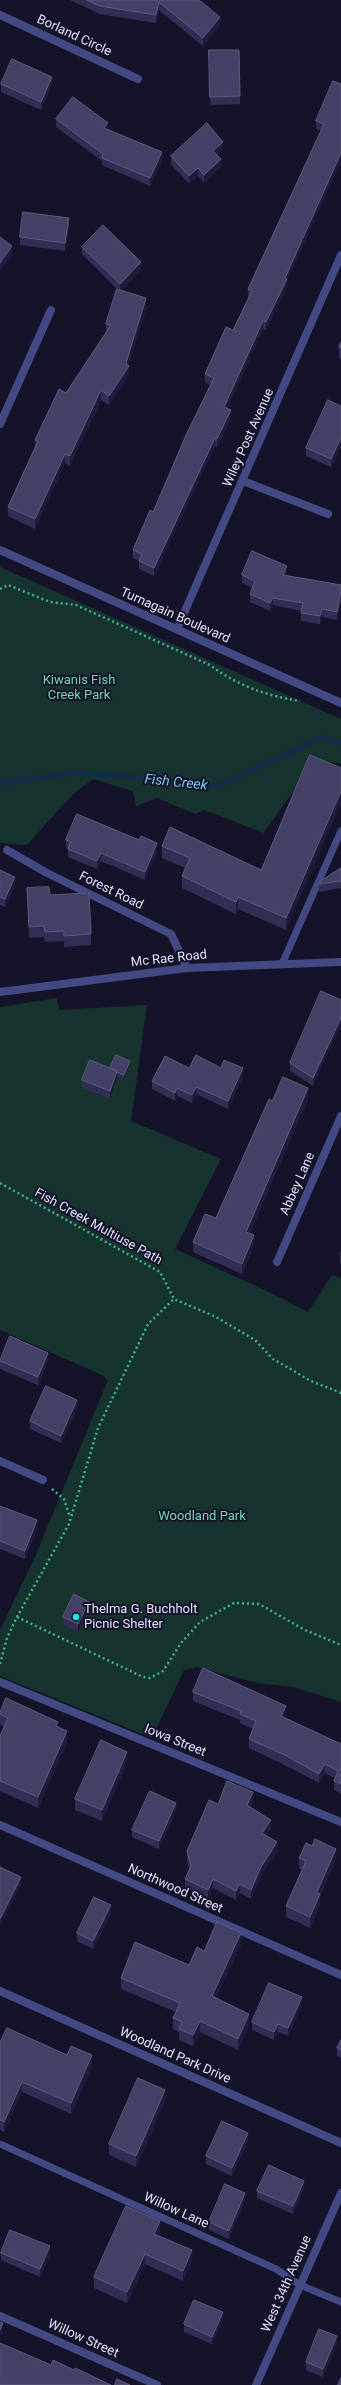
<!DOCTYPE html>
<html>
<head>
<meta charset="utf-8">
<style>
	body { margin:0 }
	canvas { display:block; background:#141329 }
</style>
</head>
<body>
<canvas width="341" height="2385"></canvas>
<script>
const g = document.querySelector('canvas').getContext('2d');
g.lineJoin = 'round';
function paint(path, color) { g.fillStyle = color; g.fill(path, 'evenodd'); }
function trace(path, color, width, dash) { g.strokeStyle = color; g.lineWidth = width; g.lineCap = dash ? 'butt' : 'round'; g.setLineDash(dash || []); g.stroke(path); }
function write(font, color, halo, rows, align = 'center') {
  g.font = font + ' Roboto,sans-serif'; g.lineWidth = 4; g.setLineDash([]); g.textBaseline = 'middle'; g.strokeStyle = halo; g.fillStyle = color; for (const [text, x, y, turn = 0] of rows) {
    g.save(); g.translate(x, y); g.rotate((+turn || 0) * Math.PI / 180); g.textAlign = isNaN(turn) ? turn : align; if (halo) g.strokeText(text, 0, 0); g.fillText(text, 0, 0); g.restore();
  }
}
const green = new Path2D(`
	M 0,567 L 341,719 L 341,764 L 315,760 L 264,833 L 204,810 L 195,814 L 157,798 L 136,806 L 133,791 L 93,779 L 72,795 L 27,845 L 0,843 Z
	M 57,998 L 59,1010 L 147,1005 L 131,1121 L 221,1159 L 175,1249 L 267,1291 L 308,1312 L 332,1275 L 341,1278 L 341,1702 L 293,1687 L 257,1683 L 197,1667 L 184,1670 L 152,1738 L 0,1676 L 0,1630 L 35,1557 L 108,1380 L 102,1375 L 0,1330 L 0,1007 Z`);
const stream = new Path2D(`
	M 0,783 L 75,773 L 134,777 L 215,787 L 323,737 L 341,743`);
const path = new Path2D(`
	M 0,589 L 8,585 L 50,602 L 76,605 L 210,665 C 236,685 267,696 300,701
	M 0,1183 L 160,1272 L 174,1299 L 216,1317 L 255,1340 L 273,1359 L 311,1381 L 341,1393
	M 52,1489 L 64,1499 L 70,1517
	M 17,1617 L 143,1677 L 150,1678 L 163,1671 L 181,1643 L 200,1622 L 234,1603 L 259,1604 L 305,1630 L 341,1645
	M 0,1664 L 7,1638 L 17,1617 L 69,1524 L 98,1428 L 148,1324 L 174,1299`);
const service = new Path2D(`
	M 282,964 L 341,831
	M 0,2144 L 276,2269 L 300,2285 L 341,2302`);
const minor = new Path2D(`
	M 0,15 L 138,79
	M 0,424 L 51,310
	M 243,481 L 328,514
	M 0,550 L 341,703
	M 177,629 L 341,255
	M 7,850 L 47,873 L 171,934 L 187,968
	M 277,1262 L 341,1116
	M 0,1461 L 43,1480
	M 0,1682 L 341,1822
	M 0,1825 L 341,1975
	M 0,1991 L 341,2143
	M 0,2316 L 157,2385
	M 256,2385 L 341,2193`);
const tertiary = new Path2D(`
	M 0,992 L 187,968 L 341,962`);
const wall = new Path2D(`
	M 70,0 L 199,0 L 220,25 L 203,46 L 159,10 L 156,23 L 100,14 Z
	M 209,50 L 240,96 L 240,104 L 210,105 Z
	M 1,84 L 52,85 L 41,110 L 1,92 Z
	M 341,84 L 287,281 L 287,287 L 266,330 L 263,329 L 227,409 L 231,419 L 217,447 L 215,446 L 154,576 L 139,569 L 139,561 L 133,558 L 133,550 L 153,512 L 210,385 L 205,383 L 205,374 L 233,330 L 249,298 L 248,297 L 248,289 L 321,131 L 316,129 L 316,121 Z
	M 56,119 L 108,129 L 162,160 L 150,186 L 102,165 L 102,161 L 56,127 Z
	M 223,149 L 217,155 L 221,167 L 204,183 L 198,176 L 189,184 L 171,164 L 171,156 Z
	M 69,226 L 65,251 L 20,245 L 20,237 Z
	M 82,247 L 141,270 L 121,290 L 146,308 L 128,365 L 129,375 L 109,405 L 101,400 L 70,466 L 65,463 L 35,529 L 8,516 L 8,507 L 35,448 L 35,440 L 106,332 L 106,324 L 117,289 L 82,254 Z
	M 341,342 L 341,359 L 339,358 L 339,347 Z
	M 341,406 L 341,446 L 331,467 L 306,456 L 306,448 Z
	M 287,574 L 286,575 L 341,585 L 341,599 L 337,620 L 322,617 L 320,624 L 301,621 L 301,611 L 273,605 L 270,611 L 250,602 L 250,594 L 253,588 L 242,583 L 242,575 Z
	M 310,755 L 286,930 L 238,909 L 236,914 L 182,888 L 182,876 L 185,868 L 162,858 L 162,846 L 261,870 Z
	M 66,840 L 157,851 L 145,880 L 101,861 L 97,869 L 68,857 L 68,849 L 66,848 Z
	M 341,868 L 341,888 L 319,892 L 319,884 Z
	M 0,870 L 15,885 L 5,907 L 0,905 Z
	M 27,888 L 50,895 L 91,934 L 91,945 L 64,947 L 64,941 L 45,942 L 44,937 L 29,938 Z
	M 341,1000 L 313,1086 L 290,1071 L 290,1063 Z
	M 130,1065 L 124,1079 L 117,1076 L 117,1079 L 110,1099 L 82,1088 L 82,1080 L 110,1068 Z
	M 189,1068 L 221,1068 L 243,1076 L 228,1109 L 196,1094 L 192,1103 L 177,1096 L 175,1101 L 152,1089 L 152,1081 Z
	M 308,1099 L 250,1233 L 254,1246 L 242,1274 L 193,1252 L 193,1242 L 216,1218 L 272,1101 Z
	M 341,1250 L 341,1263 L 340,1263 L 340,1252 Z
	M 0,1360 L 48,1361 L 38,1385 L 0,1369 Z
	M 77,1408 L 61,1443 L 30,1429 L 30,1421 Z
	M 0,1506 L 37,1528 L 25,1559 L 0,1549 Z
	M 89,1610 L 78,1632 L 63,1625 L 63,1617 Z
	M 193,1692 L 286,1715 L 284,1718 L 341,1744 L 341,1794 L 334,1790 L 334,1781 L 335,1778 L 325,1773 L 319,1783 L 285,1765 L 249,1748 L 249,1739 L 253,1729 L 240,1723 L 240,1720 L 193,1701 Z
	M 0,1713 L 58,1727 L 67,1742 L 38,1808 L 0,1791 L 0,1736 L 4,1727 L 0,1725 Z
	M 127,1762 L 102,1821 L 75,1810 L 75,1799 Z
	M 253,1801 L 250,1807 L 271,1828 L 266,1836 L 277,1851 L 261,1876 L 251,1899 L 240,1893 L 236,1900 L 213,1888 L 208,1899 L 185,1888 L 185,1879 L 189,1870 L 187,1860 L 187,1851 L 218,1804 Z
	M 176,1810 L 159,1849 L 132,1837 L 132,1830 Z
	M 299,1858 L 336,1859 L 320,1896 L 320,1904 L 310,1928 L 286,1917 L 286,1906 L 302,1870 L 299,1869 Z
	M 111,1913 L 93,1949 L 77,1941 L 77,1933 Z
	M 241,1944 L 216,1998 L 249,2025 L 238,2050 L 200,2032 L 193,2046 L 179,2040 L 179,2032 L 173,2029 L 173,2018 L 176,2012 L 121,1989 L 121,1978 L 189,1965 L 204,1951 Z
	M 302,2005 L 288,2036 L 278,2032 L 274,2040 L 252,2030 L 252,2022 Z
	M 341,2040 L 341,2058 L 337,2056 L 337,2048 Z
	M 0,2043 L 67,2055 L 92,2066 L 71,2114 L 22,2092 L 4,2132 L 0,2130 Z
	M 165,2101 L 136,2167 L 109,2155 L 109,2144 Z
	M 248,2141 L 232,2176 L 206,2164 L 206,2156 Z
	M 304,2188 L 293,2214 L 257,2198 L 257,2191 Z
	M 245,2200 L 229,2239 L 209,2230 L 209,2222 Z
	M 160,2231 L 158,2235 L 192,2261 L 183,2281 L 145,2264 L 127,2303 L 94,2288 L 94,2277 Z
	M 1,2253 L 50,2254 L 40,2277 L 1,2260 Z
	M 223,2320 L 212,2344 L 184,2332 L 184,2324 Z
	M 337,2344 L 323,2377 L 306,2370 L 306,2362 Z`);
const shadedWall = new Path2D(`
	M 159,2 L 159,10 L 156,23 L 156,15 Z
	M 220,17 L 220,25 L 203,46 L 203,38 Z
	M 52,77 L 52,85 L 41,110 L 41,102 Z
	M 108,123 L 108,131 L 104,128 Z
	M 223,142 L 223,149 L 213,159 L 213,151 Z
	M 162,152 L 162,160 L 150,186 L 150,178 Z
	M 341,153 L 341,162 L 287,281 L 287,287 L 266,330 L 266,322 L 285,278 Z
	M 221,159 L 221,167 L 204,183 L 204,175 Z
	M 198,168 L 198,176 L 189,184 L 189,176 Z
	M 69,218 L 69,226 L 65,251 L 65,243 Z
	M 12,246 L 12,256 L 0,272 L 0,263 Z
	M 141,262 L 141,270 L 120,292 L 120,284 Z
	M 146,298 L 146,308 L 127,368 L 129,366 L 129,375 L 109,405 L 109,396 L 126,363 Z
	M 263,321 L 263,329 L 224,415 L 224,407 Z
	M 101,390 L 101,400 L 70,466 L 70,456 Z
	M 231,410 L 231,419 L 217,447 L 217,439 Z
	M 215,438 L 215,446 L 154,576 L 154,568 Z
	M 341,438 L 341,446 L 331,467 L 331,459 Z
	M 65,454 L 65,463 L 35,529 L 35,519 Z
	M 287,566 L 287,574 L 283,583 L 283,575 Z
	M 341,591 L 341,599 L 337,620 L 337,612 Z
	M 273,598 L 273,605 L 270,611 L 270,603 Z
	M 322,609 L 322,617 L 320,624 L 320,616 Z
	M 341,791 L 341,803 L 286,930 L 286,918 Z
	M 157,843 L 157,851 L 145,880 L 145,872 Z
	M 101,853 L 101,861 L 97,869 L 97,861 Z
	M 15,877 L 15,885 L 5,907 L 5,899 Z
	M 238,897 L 238,909 L 236,914 L 236,902 Z
	M 341,1018 L 341,1026 L 313,1086 L 313,1078 Z
	M 130,1061 L 130,1065 L 124,1079 L 124,1075 Z
	M 243,1068 L 243,1076 L 228,1109 L 228,1101 Z
	M 117,1071 L 117,1079 L 110,1099 L 110,1091 Z
	M 196,1087 L 196,1094 L 192,1103 L 192,1095 Z
	M 177,1088 L 177,1096 L 175,1101 L 175,1093 Z
	M 308,1088 L 308,1099 L 246,1242 L 246,1232 Z
	M 254,1235 L 254,1246 L 242,1274 L 242,1264 Z
	M 48,1353 L 48,1361 L 38,1385 L 38,1377 Z
	M 77,1400 L 77,1408 L 61,1443 L 61,1436 Z
	M 37,1520 L 37,1528 L 25,1559 L 25,1551 Z
	M 89,1602 L 89,1610 L 78,1632 L 78,1624 Z
	M 286,1706 L 286,1715 L 281,1726 L 281,1716 Z
	M 67,1731 L 67,1742 L 38,1808 L 38,1797 Z
	M 127,1752 L 127,1762 L 102,1821 L 102,1810 Z
	M 325,1764 L 325,1773 L 319,1783 L 319,1774 Z
	M 253,1792 L 253,1801 L 247,1814 L 247,1805 Z
	M 176,1803 L 176,1810 L 159,1849 L 159,1841 Z
	M 271,1820 L 271,1828 L 262,1842 L 262,1833 Z
	M 277,1842 L 277,1851 L 261,1876 L 251,1899 L 251,1890 L 261,1867 Z
	M 336,1849 L 336,1859 L 320,1896 L 320,1904 L 310,1928 L 310,1917 L 317,1892 Z
	M 21,1877 L 21,1885 L 0,1927 L 0,1919 Z
	M 213,1879 L 213,1888 L 208,1899 L 208,1890 Z
	M 240,1884 L 240,1893 L 236,1900 L 236,1891 Z
	M 111,1905 L 111,1913 L 93,1949 L 93,1941 Z
	M 241,1933 L 241,1944 L 212,2007 L 212,1996 Z
	M 302,1997 L 302,2005 L 288,2036 L 288,2028 Z
	M 249,2014 L 249,2025 L 238,2050 L 238,2039 Z
	M 200,2021 L 200,2032 L 193,2046 L 193,2035 Z
	M 278,2024 L 278,2032 L 274,2040 L 274,2032 Z
	M 92,2055 L 92,2066 L 71,2114 L 71,2103 Z
	M 22,2082 L 22,2092 L 4,2132 L 4,2122 Z
	M 165,2090 L 165,2101 L 136,2167 L 136,2156 Z
	M 248,2133 L 248,2141 L 232,2176 L 232,2168 Z
	M 304,2181 L 304,2188 L 293,2214 L 293,2206 Z
	M 245,2193 L 245,2200 L 229,2239 L 229,2231 Z
	M 160,2221 L 160,2231 L 154,2244 L 154,2234 Z
	M 50,2246 L 50,2254 L 40,2277 L 40,2269 Z
	M 192,2250 L 192,2261 L 183,2281 L 183,2271 Z
	M 145,2254 L 145,2264 L 127,2303 L 127,2292 Z
	M 223,2312 L 223,2320 L 212,2344 L 212,2337 Z
	M 3,2323 L 3,2331 L 0,2338 L 0,2330 Z
	M 337,2336 L 337,2344 L 323,2377 L 323,2369 Z`);
const building = new Path2D(`
	M 87,0 L 199,0 L 220,17 L 203,38 L 159,2 L 156,15 L 100,6 Z
	M 209,50 L 239,50 L 240,96 L 210,97 Z
	M 12,59 L 52,77 L 41,102 L 1,84 Z
	M 333,81 L 341,84 L 341,153 L 285,278 L 287,279 L 266,322 L 263,321 L 224,407 L 231,410 L 217,439 L 215,438 L 154,568 L 139,561 L 142,554 L 133,550 L 150,510 L 153,512 L 187,433 L 214,378 L 205,374 L 226,327 L 233,330 L 252,291 L 248,289 L 324,124 L 316,121 Z
	M 73,97 L 108,123 L 104,128 L 162,152 L 150,178 L 102,158 L 103,154 L 56,119 Z
	M 207,123 L 223,142 L 213,151 L 221,159 L 204,175 L 198,168 L 189,176 L 171,156 Z
	M 23,212 L 69,218 L 65,243 L 20,237 Z
	M 103,225 L 141,262 L 120,284 L 82,247 Z
	M 0,237 L 12,246 L 0,263 Z
	M 117,289 L 146,298 L 126,363 L 129,366 L 109,396 L 101,390 L 70,456 L 65,454 L 35,519 L 8,507 L 38,441 L 35,440 L 59,389 L 66,393 L 111,325 L 106,324 Z
	M 341,342 L 341,348 L 339,347 Z
	M 328,400 L 341,406 L 341,438 L 331,459 L 306,448 Z
	M 252,551 L 287,566 L 283,575 L 341,585 L 341,591 L 337,612 L 322,609 L 320,616 L 301,613 L 303,603 L 273,598 L 270,603 L 250,594 L 255,581 L 242,575 Z
	M 310,755 L 341,768 L 341,791 L 286,918 L 238,897 L 236,902 L 182,876 L 190,858 L 162,846 L 170,827 L 261,870 Z
	M 77,814 L 139,840 L 141,836 L 157,843 L 145,872 L 101,853 L 97,861 L 68,849 L 71,842 L 66,840 Z
	M 341,868 L 341,881 L 319,884 L 321,881 Z
	M 0,870 L 15,877 L 5,899 L 0,897 Z
	M 49,887 L 50,895 L 89,893 L 91,934 L 64,936 L 64,931 L 45,932 L 44,926 L 29,927 L 27,888 Z
	M 321,991 L 341,1000 L 341,1018 L 313,1078 L 290,1063 Z
	M 116,1055 L 130,1061 L 124,1075 L 117,1072 L 117,1071 L 110,1068 Z
	M 196,1055 L 221,1068 L 224,1060 L 243,1068 L 228,1101 L 196,1087 L 192,1095 L 177,1088 L 175,1093 L 152,1081 L 165,1056 L 189,1068 Z
	M 90,1060 L 117,1071 L 110,1091 L 82,1080 Z
	M 283,1077 L 308,1088 L 246,1232 L 254,1235 L 242,1264 L 193,1242 L 205,1214 L 216,1218 L 269,1099 L 272,1101 Z
	M 10,1336 L 48,1353 L 38,1377 L 0,1361 Z
	M 46,1386 L 77,1400 L 61,1436 L 30,1421 Z
	M 0,1506 L 37,1520 L 25,1551 L 0,1541 Z
	M 74,1594 L 89,1602 L 78,1624 L 63,1617 Z
	M 203,1668 L 286,1706 L 281,1716 L 341,1744 L 341,1784 L 334,1781 L 338,1771 L 325,1764 L 319,1774 L 285,1755 L 249,1739 L 256,1721 L 240,1714 L 241,1711 L 193,1692 Z
	M 6,1698 L 58,1722 L 56,1726 L 67,1731 L 38,1797 L 0,1781 L 0,1736 L 8,1718 L 0,1714 L 0,1713 Z
	M 101,1740 L 127,1752 L 102,1810 L 75,1799 Z
	M 227,1781 L 253,1792 L 247,1805 L 271,1820 L 262,1833 L 277,1842 L 261,1867 L 251,1890 L 240,1884 L 236,1891 L 213,1879 L 208,1890 L 185,1879 L 191,1866 L 187,1851 L 209,1800 L 218,1804 Z
	M 150,1791 L 176,1803 L 159,1841 L 132,1830 Z
	M 315,1839 L 336,1849 L 317,1892 L 320,1894 L 310,1917 L 286,1906 L 306,1861 L 299,1858 L 306,1843 L 312,1846 Z
	M 0,1867 L 21,1877 L 0,1919 Z
	M 94,1897 L 111,1905 L 93,1941 L 77,1933 Z
	M 217,1922 L 241,1933 L 212,1996 L 249,2014 L 238,2039 L 200,2021 L 193,2035 L 179,2029 L 182,2022 L 173,2018 L 180,2003 L 121,1978 L 135,1942 L 189,1965 L 197,1947 L 204,1951 Z
	M 269,1983 L 302,1997 L 288,2028 L 278,2024 L 274,2032 L 252,2022 Z
	M 7,2028 L 67,2055 L 71,2046 L 92,2055 L 71,2103 L 22,2082 L 4,2122 L 0,2120 L 0,2043 Z
	M 341,2040 L 341,2050 L 337,2048 Z
	M 138,2078 L 165,2090 L 136,2156 L 109,2144 Z
	M 222,2121 L 248,2133 L 232,2168 L 206,2156 Z
	M 269,2165 L 304,2181 L 293,2206 L 257,2191 Z
	M 225,2184 L 245,2193 L 229,2231 L 209,2222 Z
	M 126,2206 L 160,2221 L 154,2234 L 192,2250 L 183,2271 L 145,2254 L 127,2292 L 94,2277 Z
	M 10,2230 L 50,2246 L 40,2269 L 1,2253 Z
	M 194,2300 L 223,2312 L 212,2337 L 184,2324 Z
	M 0,2322 L 3,2323 L 0,2330 Z
	M 319,2329 L 337,2336 L 323,2369 L 306,2362 Z
	M 0,2343 L 51,2365 L 53,2360 L 74,2370 L 75,2368 L 111,2385 L 0,2385 Z
	M 341,2378 L 341,2385 L 338,2385 Z
	M 117,2379 L 130,2385 L 115,2385 Z`);
const markers = [
	[76,1617,4,"#1ee9e1"]
];
const streetNames = [
	["Borland Circle",74,36,25],
	["Wiley Post Avenue",249,438,-66],
	["Turnagain Boulevard",175,616,24],
	["Forest Road",111,891,26],
	["Mc Rae Road",169,959,-6],
	["Abbey Lane",298,1184,-66],
	["Fish Creek Multiuse Path",98,1227,29],
	["Iowa Street",175,1741,22],
	["Northwood Street",175,1889,24],
	["Woodland Park Drive",175,2056,24],
	["Willow Lane",176,2211,24],
	["West 34th Avenue",287,2284,-66],
	["Willow Street",83,2339,24]
];
const parkNames = [
	["Kiwanis Fish",79,681],
	["Creek Park",79,696],
	["Woodland Park",202,1517]
];
const poiNames = [
	["Thelma G. Buchholt",84,1610],
	["Picnic Shelter",84,1625]
];
const waterNames = [
	["Fish Creek",176,783,6]
];
paint(green, '#17332e');
trace(stream, '#132e48', 5.5);
trace(path, '#3db29a', 2.5, [2, 3]);
trace(service, '#434a83', 7);
trace(minor, '#434a83', 8);
trace(tertiary, '#434a83', 8);
paint(wall, '#312e55');
paint(shadedWall, '#1e1b3c');
paint(building, '#444167');
trace(building, '#5c5a7e', 1);
for (const [x, y, r, color] of markers) { const dot = new Path2D(); dot.arc(x, y, r, 0, 2 * Math.PI); g.fillStyle = color; g.fill(dot); trace(dot, '#141329', 1.5); }
write('13px', '#dfe0fc', '#141329', streetNames);
write('13px', '#70d6ae', '#141329', parkNames);
write('13px', '#dfe0fc', '#141329', poiNames, 'left');
write('italic 14px', '#77caf2', '#141329', waterNames);
</script>
</body>
</html>
